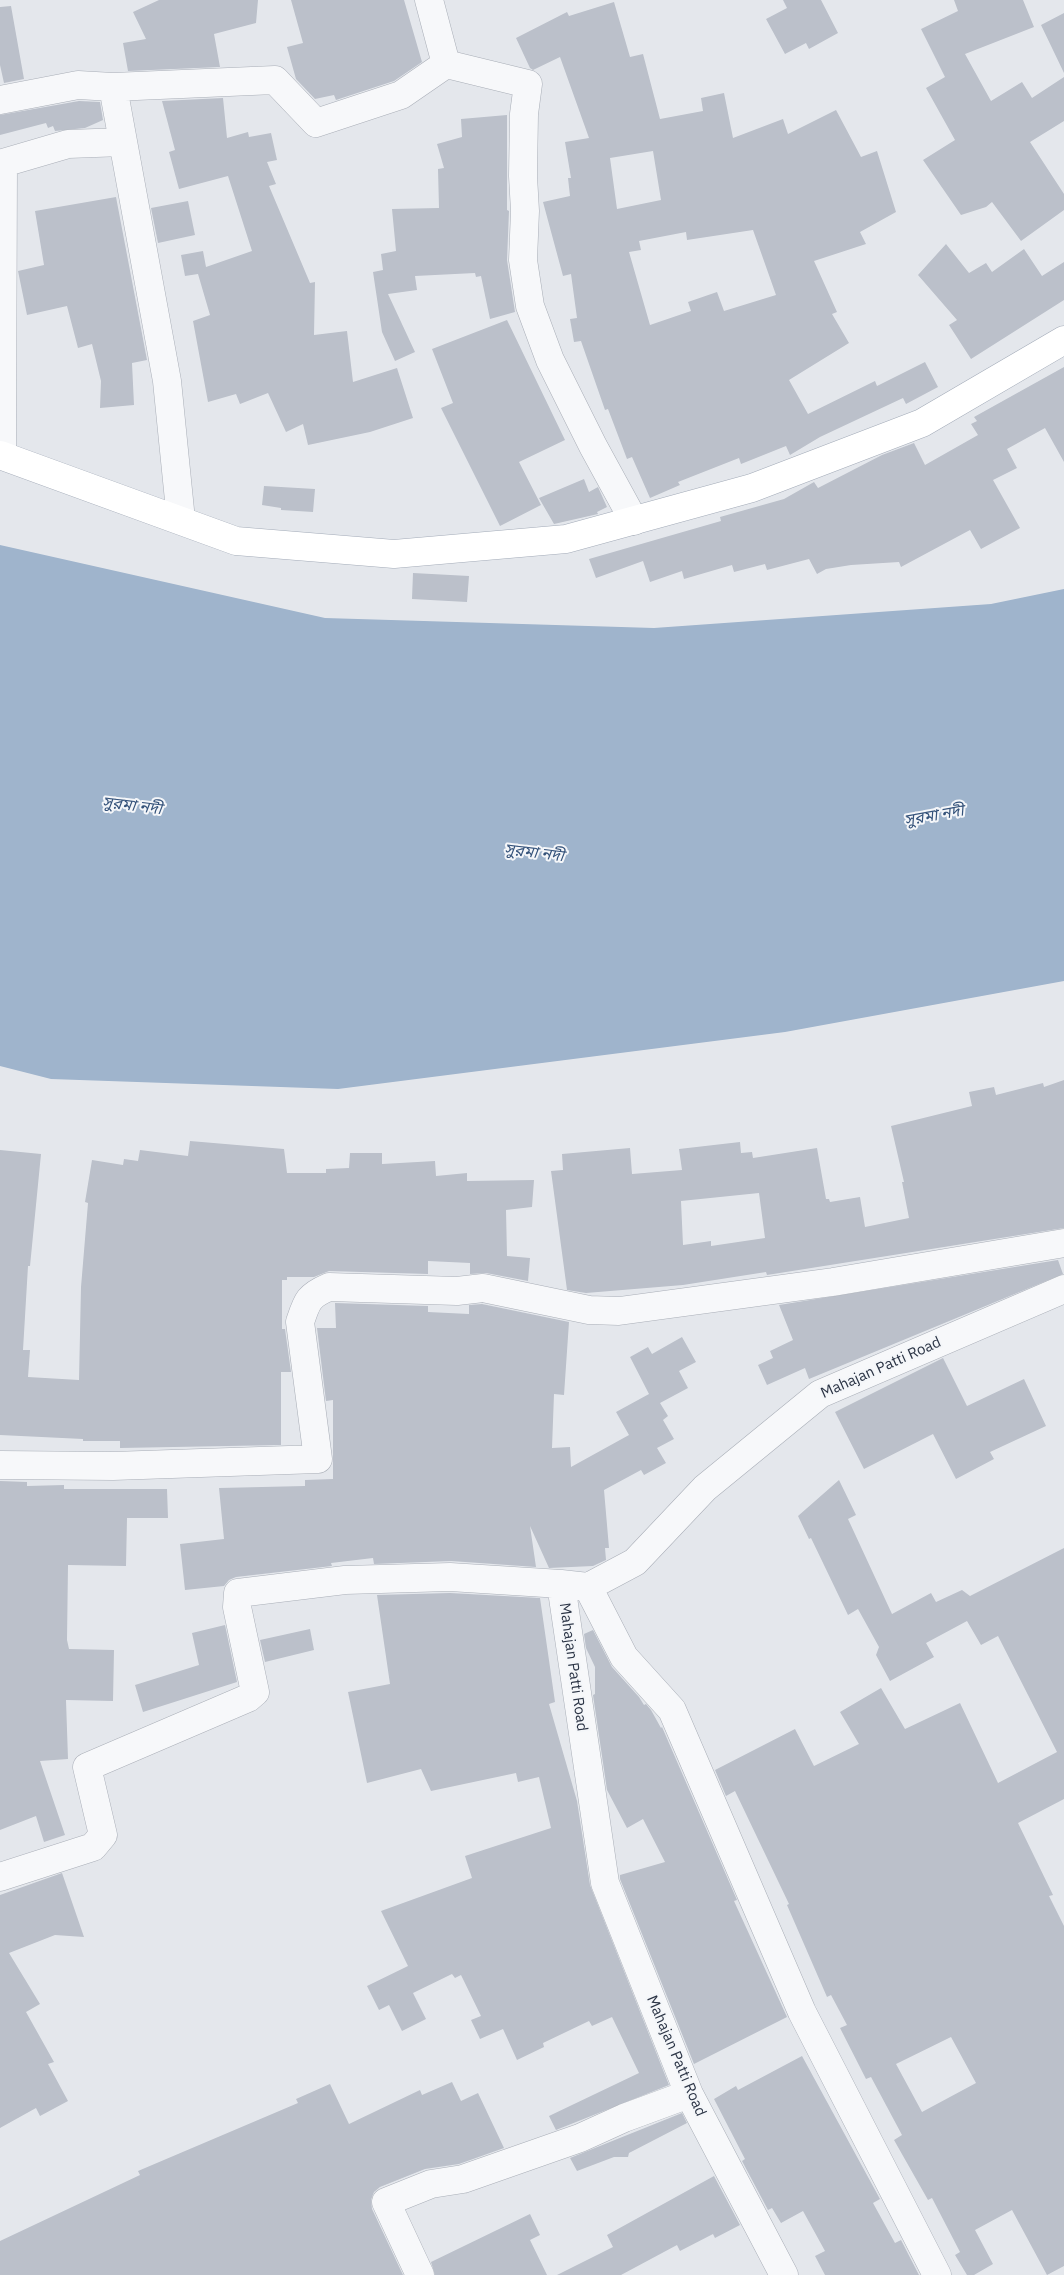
<!DOCTYPE html>
<html>
<head>
<meta charset="utf-8">
<style>
	body { margin:0 }
	canvas { display:block; background:#e4e7ec }
</style>
</head>
<body>
<canvas width="1064" height="2275"></canvas>
<script>
const g = document.querySelector('canvas').getContext('2d');
g.lineJoin = 'round';
function paint(path, color) { g.fillStyle = color; g.fill(path, 'evenodd'); }
function trace(path, color, width, dash) { g.strokeStyle = color; g.lineWidth = width; g.lineCap = dash ? 'butt' : 'round'; g.setLineDash(dash || []); g.stroke(path); }
function write(font, color, halo, rows, align = 'center') {
  g.font = font + ' "IBM Plex Sans","Noto Sans Bengali",sans-serif'; g.lineWidth = 4; g.setLineDash([]); g.textBaseline = 'middle'; g.strokeStyle = halo; g.fillStyle = color; for (const [text, x, y, turn = 0] of rows) {
    g.save(); g.translate(x, y); g.rotate((+turn || 0) * Math.PI / 180); g.textAlign = isNaN(turn) ? turn : align; if (halo) g.strokeText(text, 0, 0); g.fillText(text, 0, 0); g.restore();
  }
}
const water = new Path2D(`
	M 0,545 L 325,618 L 654,628 L 991,604 L 1064,589 L 1064,981 L 785,1032 L 338,1089 L 51,1079 L 0,1066 Z`);
const building = new Path2D(`
	M 159,0 L 258,0 L 256,23 L 214,34 L 220,67 L 128,71 L 123,43 L 146,39 L 133,12 Z
	M 291,0 L 404,0 L 422,62 L 394,81 L 336,100 L 334,95 L 315,99 L 296,79 L 287,47 L 303,43 Z
	M 783,0 L 821,0 L 838,33 L 809,49 L 806,43 L 785,54 L 766,19 L 787,8 Z
	M 954,0 L 1023,0 L 1034,27 L 965,54 L 991,101 L 1022,82 L 1032,98 L 1064,77 L 1064,121 L 1030,142 L 1064,194 L 1064,210 L 1021,241 L 992,202 L 986,207 L 961,215 L 923,160 L 955,140 L 926,88 L 945,77 L 921,29 L 958,11 Z
	M 614,2 L 630,57 L 643,54 L 660,119 L 703,111 L 701,98 L 724,93 L 733,138 L 783,119 L 788,134 L 836,110 L 861,157 L 877,151 L 896,212 L 860,232 L 866,244 L 814,261 L 837,312 L 832,314 L 849,343 L 789,380 L 808,414 L 875,381 L 877,386 L 925,362 L 938,387 L 906,404 L 903,398 L 820,437 L 790,455 L 786,446 L 741,464 L 739,458 L 678,482 L 680,485 L 650,498 L 632,457 L 627,459 L 608,409 L 605,410 L 581,341 L 574,342 L 570,319 L 577,318 L 571,274 L 563,276 L 543,202 L 570,196 L 568,178 L 571,178 L 565,142 L 589,138 L 560,57 L 533,70 L 530,68 L 516,38 L 567,12 L 569,16 ZM 653,151 L 661,200 L 617,209 L 610,158 ZM 753,230 L 776,295 L 724,311 L 717,292 L 688,302 L 691,311 L 650,325 L 629,252 L 641,250 L 639,241 L 686,232 L 687,240 Z
	M 11,6 L 24,79 L 4,83 L 0,65 L 0,7 Z
	M 1064,13 L 1064,73 L 1041,25 Z
	M 223,98 L 227,138 L 248,132 L 249,137 L 271,133 L 277,160 L 267,162 L 276,184 L 269,186 L 310,283 L 315,282 L 314,335 L 347,331 L 353,382 L 397,368 L 413,418 L 370,432 L 308,445 L 303,424 L 286,432 L 268,393 L 240,404 L 236,394 L 208,402 L 193,321 L 210,315 L 198,274 L 185,276 L 181,255 L 203,251 L 206,267 L 252,251 L 228,176 L 179,189 L 169,152 L 175,150 L 162,101 Z
	M 79,101 L 100,102 L 103,120 L 85,128 L 55,131 L 53,126 L 48,128 L 46,123 L 0,135 L 0,115 Z
	M 507,115 L 507,210 L 509,211 L 507,260 L 515,312 L 490,319 L 481,276 L 476,277 L 475,273 L 415,276 L 417,290 L 388,294 L 415,352 L 395,361 L 382,332 L 373,272 L 383,270 L 381,254 L 396,251 L 392,209 L 439,208 L 438,169 L 444,168 L 437,144 L 462,137 L 461,119 Z
	M 116,197 L 147,360 L 132,363 L 134,405 L 100,408 L 101,381 L 92,344 L 78,348 L 67,306 L 27,315 L 18,271 L 44,265 L 35,211 Z
	M 188,201 L 195,235 L 158,243 L 151,208 Z
	M 946,244 L 969,273 L 986,263 L 992,272 L 1024,249 L 1042,276 L 1064,262 L 1064,300 L 971,359 L 949,325 L 957,320 L 918,275 Z
	M 507,320 L 565,440 L 519,462 L 541,505 L 500,526 L 441,408 L 453,403 L 432,349 Z
	M 1064,367 L 1064,462 L 1045,428 L 1007,449 L 1017,468 L 993,480 L 1020,528 L 981,549 L 970,530 L 901,567 L 899,562 L 851,565 L 826,569 L 817,574 L 809,559 L 767,570 L 765,564 L 734,572 L 732,565 L 684,579 L 682,571 L 650,582 L 643,561 L 596,578 L 589,559 L 721,521 L 720,517 L 784,499 L 814,482 L 818,488 L 882,455 L 914,443 L 925,465 L 978,435 L 971,424 L 977,421 L 974,417 Z
	M 584,479 L 589,492 L 598,487 L 607,507 L 597,512 L 598,514 L 554,524 L 539,498 Z
	M 264,486 L 315,489 L 313,512 L 281,510 L 281,508 L 262,505 Z
	M 413,573 L 469,576 L 467,602 L 412,599 Z
	M 1064,1080 L 1064,1228 L 767,1275 L 766,1272 L 683,1285 L 586,1293 L 567,1290 L 551,1171 L 563,1170 L 562,1154 L 630,1148 L 632,1174 L 682,1170 L 679,1149 L 740,1142 L 741,1153 L 752,1152 L 753,1158 L 817,1148 L 826,1199 L 829,1199 L 830,1202 L 860,1197 L 865,1227 L 909,1218 L 902,1182 L 904,1182 L 891,1126 L 972,1106 L 969,1092 L 994,1087 L 996,1095 L 1043,1083 L 1044,1087 ZM 759,1193 L 765,1238 L 711,1246 L 711,1241 L 683,1245 L 681,1201 Z
	M 190,1141 L 284,1149 L 287,1173 L 326,1173 L 326,1169 L 349,1168 L 350,1153 L 382,1153 L 382,1164 L 435,1161 L 436,1176 L 467,1173 L 467,1181 L 534,1180 L 532,1207 L 506,1210 L 507,1256 L 530,1258 L 528,1281 L 486,1273 L 470,1274 L 470,1263 L 428,1261 L 428,1274 L 329,1271 L 314,1277 L 287,1277 L 287,1280 L 282,1280 L 282,1329 L 285,1329 L 291,1372 L 281,1372 L 281,1445 L 120,1448 L 120,1441 L 83,1441 L 83,1439 L 0,1435 L 0,1150 L 41,1154 L 30,1266 L 28,1266 L 23,1350 L 30,1350 L 28,1377 L 79,1380 L 81,1287 L 88,1203 L 85,1202 L 92,1160 L 123,1165 L 124,1159 L 138,1161 L 140,1150 L 188,1156 Z
	M 1058,1260 L 1063,1274 L 809,1379 L 805,1368 L 767,1385 L 758,1365 L 773,1358 L 770,1351 L 793,1340 L 779,1305 Z
	M 335,1303 L 428,1306 L 428,1312 L 469,1314 L 469,1305 L 482,1304 L 569,1322 L 564,1395 L 554,1394 L 552,1448 L 570,1447 L 571,1467 L 629,1435 L 616,1412 L 649,1394 L 630,1357 L 648,1347 L 652,1354 L 682,1337 L 696,1362 L 679,1371 L 688,1388 L 660,1403 L 668,1416 L 663,1420 L 674,1439 L 657,1448 L 666,1463 L 644,1475 L 641,1470 L 604,1490 L 609,1548 L 605,1548 L 606,1560 L 593,1566 L 549,1568 L 530,1526 L 536,1567 L 451,1561 L 374,1564 L 373,1558 L 331,1563 L 332,1566 L 236,1577 L 229,1580 L 224,1586 L 185,1590 L 180,1544 L 224,1539 L 219,1488 L 305,1486 L 305,1480 L 333,1479 L 333,1400 L 326,1401 L 317,1328 L 336,1328 Z
	M 943,1358 L 967,1406 L 1024,1379 L 1046,1426 L 990,1452 L 994,1459 L 956,1479 L 933,1434 L 864,1469 L 835,1412 Z
	M 839,1480 L 856,1515 L 848,1519 L 892,1614 L 931,1593 L 936,1602 L 962,1590 L 970,1596 L 1064,1548 L 1064,1799 L 1018,1823 L 1053,1895 L 1049,1896 L 1064,1926 L 1064,2266 L 1047,2275 L 1012,2210 L 975,2230 L 993,2264 L 974,2275 L 967,2275 L 955,2255 L 960,2252 L 932,2198 L 928,2200 L 894,2140 L 902,2135 L 871,2077 L 866,2079 L 840,2028 L 847,2025 L 831,1995 L 827,1997 L 787,1905 L 789,1904 L 735,1791 L 726,1796 L 715,1770 L 795,1729 L 814,1766 L 859,1744 L 840,1712 L 881,1688 L 905,1729 L 960,1703 L 998,1783 L 1057,1752 L 998,1636 L 981,1645 L 967,1621 L 926,1643 L 934,1657 L 890,1681 L 876,1655 L 879,1647 L 858,1609 L 848,1615 L 811,1538 L 809,1539 L 798,1516 ZM 951,2037 L 976,2083 L 922,2112 L 896,2064 Z
	M 0,1481 L 27,1482 L 27,1486 L 64,1485 L 64,1489 L 167,1489 L 168,1518 L 127,1518 L 126,1566 L 68,1565 L 67,1640 L 69,1649 L 114,1650 L 113,1701 L 66,1700 L 68,1759 L 40,1761 L 65,1835 L 44,1842 L 36,1816 L 0,1830 Z
	M 450,1593 L 540,1598 L 555,1702 L 549,1704 L 577,1801 L 590,1885 L 669,2085 L 556,2130 L 549,2116 L 639,2073 L 612,2017 L 592,2026 L 589,2021 L 543,2043 L 544,2047 L 517,2060 L 503,2029 L 480,2039 L 471,2020 L 481,2016 L 461,1975 L 455,1978 L 452,1974 L 413,1993 L 426,2019 L 402,2031 L 389,2005 L 379,2010 L 367,1986 L 408,1966 L 381,1911 L 472,1878 L 465,1856 L 551,1828 L 539,1777 L 518,1782 L 516,1773 L 431,1791 L 421,1769 L 367,1783 L 348,1692 L 390,1684 L 377,1595 Z
	M 225,1625 L 237,1682 L 143,1712 L 135,1685 L 199,1665 L 192,1633 Z
	M 310,1629 L 314,1650 L 265,1662 L 260,1640 Z
	M 593,1630 L 612,1667 L 639,1697 L 644,1705 L 646,1704 L 651,1710 L 661,1728 L 662,1727 L 737,1900 L 734,1901 L 787,2017 L 694,2064 L 620,1879 L 620,1875 L 665,1862 L 643,1819 L 627,1828 L 607,1790 L 593,1695 L 595,1694 L 595,1667 L 586,1648 L 584,1634 Z
	M 62,1873 L 84,1937 L 55,1935 L 9,1953 L 40,2004 L 26,2012 L 54,2062 L 48,2064 L 68,2101 L 40,2116 L 36,2108 L 0,2128 L 0,1895 Z
	M 802,2056 L 880,2199 L 873,2203 L 895,2243 L 901,2240 L 919,2275 L 825,2275 L 815,2256 L 825,2251 L 803,2211 L 781,2223 L 772,2208 L 768,2210 L 742,2161 L 745,2159 L 714,2099 L 736,2086 L 738,2090 Z
	M 452,2082 L 461,2101 L 478,2093 L 504,2148 L 459,2164 L 425,2169 L 380,2187 L 374,2192 L 371,2200 L 372,2209 L 403,2275 L 0,2275 L 0,2241 L 140,2175 L 138,2171 L 298,2103 L 296,2099 L 330,2084 L 349,2124 L 420,2090 L 422,2095 Z
	M 682,2113 L 687,2123 L 629,2153 L 628,2157 L 614,2157 L 577,2171 L 570,2158 Z
	M 714,2176 L 740,2225 L 715,2238 L 713,2234 L 680,2251 L 677,2245 L 621,2275 L 557,2275 L 613,2247 L 607,2235 Z
	M 530,2214 L 540,2235 L 530,2240 L 547,2275 L 435,2275 L 431,2262 Z`);
const minor = new Path2D(`
	M 446,64 L 528,84 L 524,114 L 523,176 L 525,211 L 523,260 L 530,306 L 550,360 L 593,446 L 634,521
	M 0,100 L 78,85 L 113,87
	M 2,455 L 3,163 L 68,144 L 123,142
	M 181,520 L 167,381 L 113,87 L 275,80 L 316,123 L 401,95 L 446,64 L 429,0
	M 0,1465 L 113,1466 L 318,1459 L 300,1322 C 307,1301 308,1296 329,1287 L 457,1291 L 483,1288 L 589,1310 L 619,1311 L 833,1282 L 1064,1243
	M 588,1587 L 624,1657 L 672,1710 L 802,2012 L 937,2275
	M 0,1877 L 93,1847 L 103,1835 L 87,1767 L 248,1698 L 255,1692 L 237,1607 L 238,1593 L 345,1580 L 450,1577 L 561,1584
	M 420,2275 L 386,2202 L 431,2184 L 463,2179 L 580,2138 L 624,2118 L 689,2094
	M 784,2275 L 689,2094 L 605,1883 L 561,1584 L 588,1587 L 635,1562 L 705,1488 L 820,1394 L 1064,1289`);
const major = new Path2D(`
	M 0,455 L 236,541 L 394,554 L 566,539 L 752,488 L 922,423 L 1064,340`);
const streetNames = [
	["Mahajan Patti Road",881,1368,-24],
	["Mahajan Patti Road",573,1667,82],
	["Mahajan Patti Road",676,2056,67]
];
const waterNames = [
	["সুরমা নদী",132,806,7],
	["সুরমা নদী",934,816,-10],
	["সুরমা নদী",534,853,7]
];
paint(water, '#9fb4cc');
paint(building, '#bbc0ca');
trace(minor, '#a9aeb7', 29);
trace(major, '#a3abb8', 29);
trace(minor, '#f7f8fa', 28);
trace(major, '#fff', 28);
write('15px', '#2b3445', '#f4f6f9', streetNames);
write('italic 16px', '#34527a', '#f4f6f9', waterNames);
</script>
</body>
</html>
